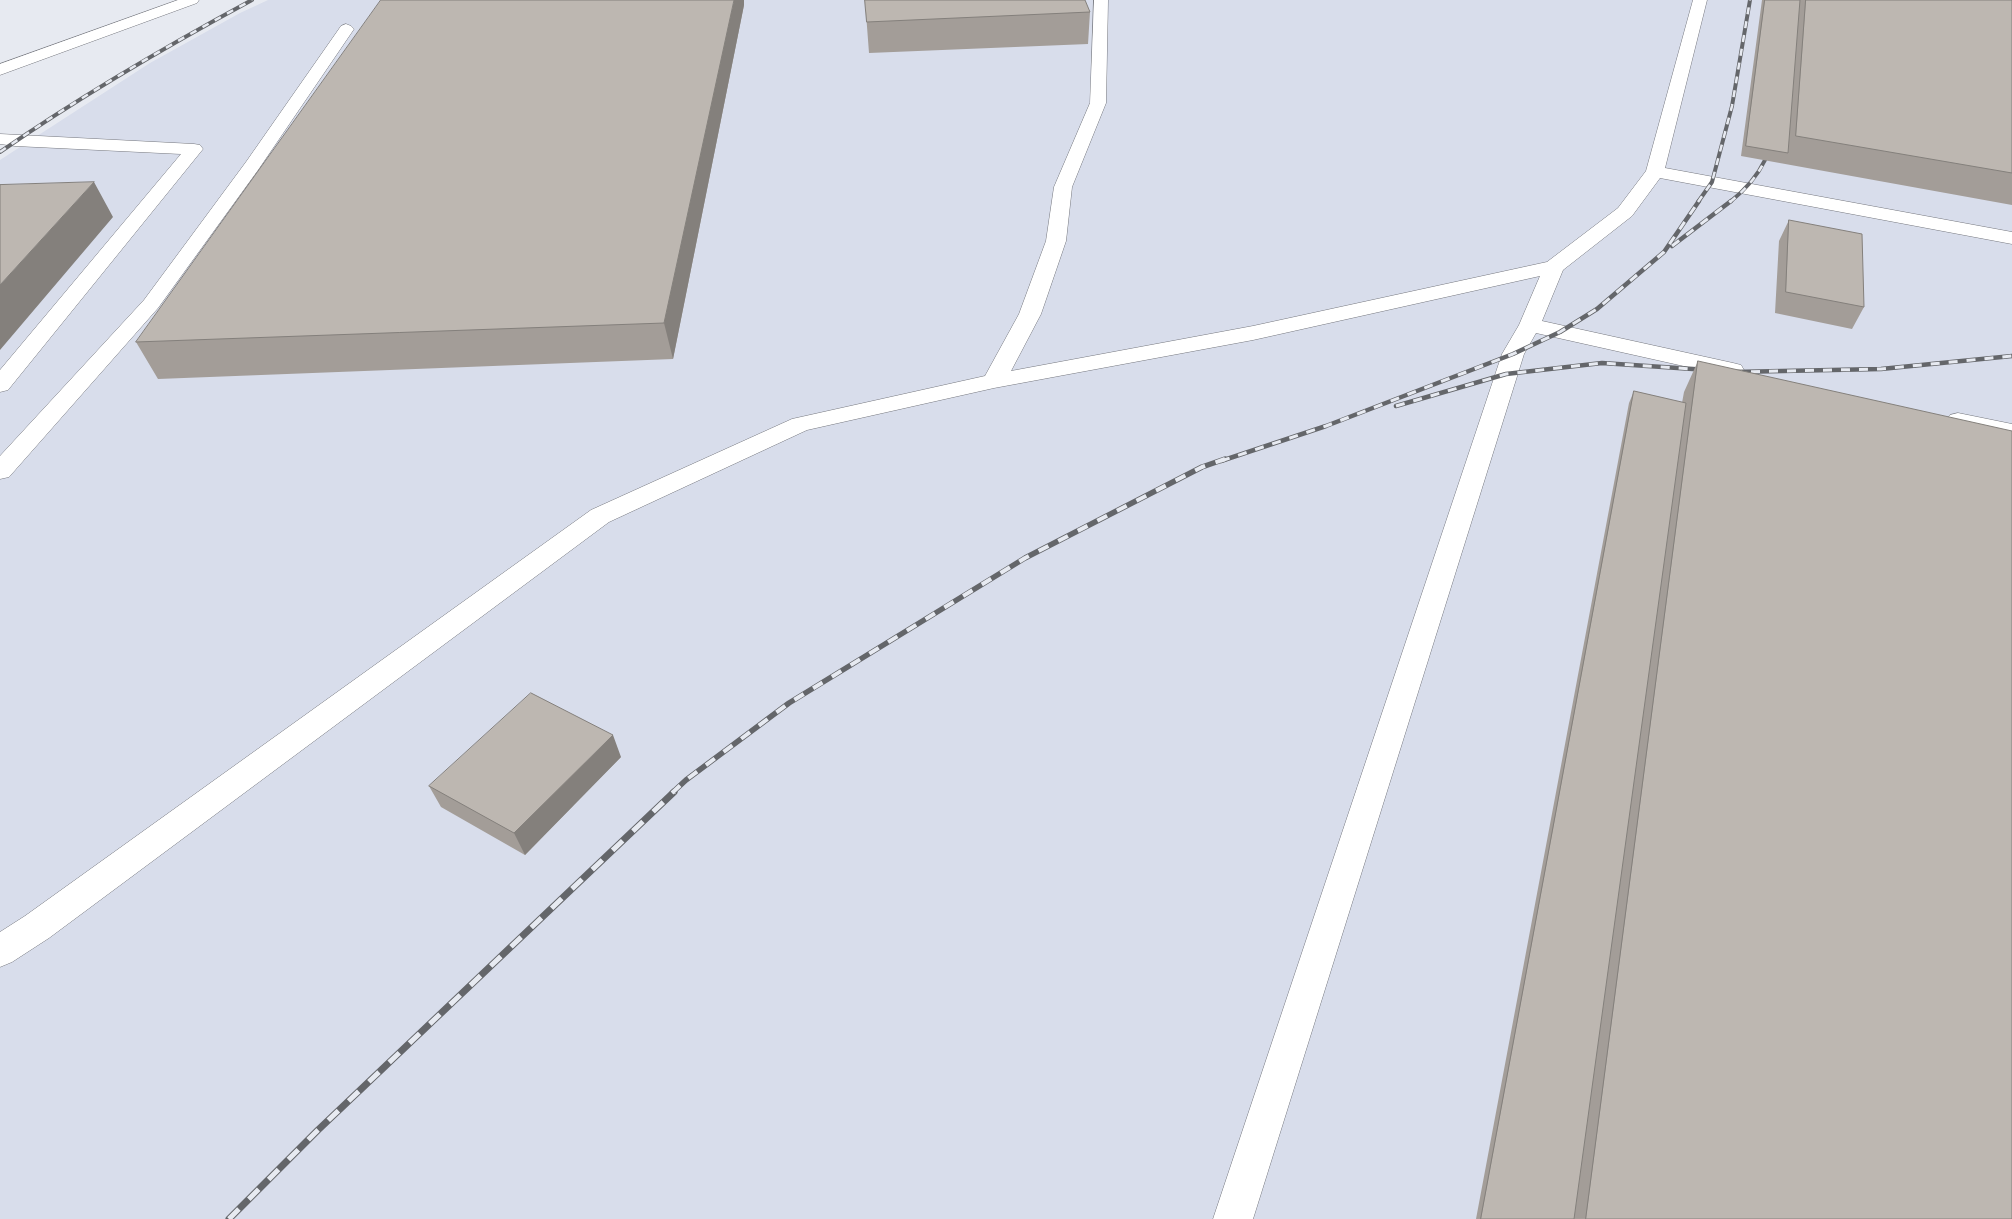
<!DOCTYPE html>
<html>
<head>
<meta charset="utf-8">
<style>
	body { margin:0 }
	canvas { display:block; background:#e7eaf1 }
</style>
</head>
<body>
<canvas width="2012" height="1219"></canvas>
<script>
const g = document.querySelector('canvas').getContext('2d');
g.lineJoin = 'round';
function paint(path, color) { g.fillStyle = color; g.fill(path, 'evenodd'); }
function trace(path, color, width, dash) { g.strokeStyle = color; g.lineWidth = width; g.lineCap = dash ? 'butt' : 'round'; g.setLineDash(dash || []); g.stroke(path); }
const built = new Path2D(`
	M 268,0 L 2012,0 L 2012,1219 L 0,1219 L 0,160 L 150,63 L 240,13 Z`);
const lane = new Path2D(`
	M 178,0 L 199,0 L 197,3 L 0,75 L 0,64 Z
	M 1094,0 L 1108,0 L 1106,103 L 1072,187 L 1066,241 L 1041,314 L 1011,371 L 1253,326 L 1547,262 L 1618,208 L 1646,171 L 1693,0 L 1707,0 L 1665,168 L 2012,232 L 2012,244 L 1660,178 L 1632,216 L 1563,270 L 1542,321 L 1733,363 L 1741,365 L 1744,370 L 1741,375 L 1733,377 L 1536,333 L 1524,354 L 1253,1219 L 1213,1219 L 1502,354 L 1519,325 L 1540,276 L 1253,340 L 994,388 L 807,430 L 609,522 L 49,938 L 12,962 L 0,967 L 0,932 L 25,916 L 591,510 L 792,419 L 985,376 L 1019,314 L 1046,241 L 1054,187 L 1090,103 Z
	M 346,24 L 351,26 L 354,29 L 258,170 L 158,308 L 9,477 L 0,479 L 0,456 L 144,300 L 246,162 L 341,26 Z
	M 0,134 L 194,144 L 200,145 L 203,149 L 8,390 L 0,392 L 0,370 L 181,154 L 15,146 L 0,144 Z
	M 1958,413 L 2012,424 L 2012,438 L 1950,425 L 1946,420 L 1950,415 Z`);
const railFar3 = new Path2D(`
	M 0,152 C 81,96 165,47 252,0
	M 1698,202 L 1712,182 L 1732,106 L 1750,0
	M 1730,202 C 1745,190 1757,177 1765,160`);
const railFar2 = new Path2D(`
	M 1672,246 L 1731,201
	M 1733,372 L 1881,369 L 2012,356
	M 1396,406 L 1506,374 L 1602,363 L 1708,370
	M 1221,461 L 1326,426 L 1513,354 L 1560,332 L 1597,309 L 1664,252 L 1699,201`);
const railFar1 = new Path2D(`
	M 672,793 L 686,780 L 789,703 L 1025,558 L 1202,467 L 1225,459`);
const rail = new Path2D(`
	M 229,1219 L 318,1130 L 674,792`);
const wall = new Path2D(`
	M 865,0 L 1090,12 L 1088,44 L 869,53 Z
	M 1762,0 L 2012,0 L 2012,205 L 1741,156 Z
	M 744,5 L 673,359 L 158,379 L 136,342 Z
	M 1789,220 L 1864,307 L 1852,329 L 1775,313 L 1779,241 Z
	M 1698,361 L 2012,1219 L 1476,1219 L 1629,403 L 1634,391 L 1682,403 L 1684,392 Z
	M 621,757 L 525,855 L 441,807 L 429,786 Z`);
const shadedWall = new Path2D(`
	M 734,0 L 744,0 L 744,5 L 673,359 L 664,323 Z
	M 94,182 L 113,217 L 0,350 L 0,285 Z
	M 613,735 L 621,757 L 525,855 L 514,833 Z`);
const building = new Path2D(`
	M 381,0 L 734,0 L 664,323 L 136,342 Z
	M 865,0 L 1085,0 L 1090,12 L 867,22 Z
	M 1765,0 L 1800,0 L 1788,153 L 1746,146 Z
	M 1806,0 L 2012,0 L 2012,173 L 1796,136 Z
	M 94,182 L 0,285 L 0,185 Z
	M 1789,220 L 1862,234 L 1864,307 L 1786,292 Z
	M 1698,361 L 2012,431 L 2012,1219 L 1586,1219 Z
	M 1634,391 L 1686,403 L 1574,1219 L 1481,1219 Z
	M 531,693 L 613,735 L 514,833 L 429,786 Z`);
paint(built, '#d8ddeb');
trace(lane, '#76787f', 1);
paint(lane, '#fff');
trace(railFar3, '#64666a', 4);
trace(railFar2, '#64666a', 4.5);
trace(railFar1, '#64666a', 5.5);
trace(rail, '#64666a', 7);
trace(railFar3, '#e7eaf1', 2.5, [7]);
trace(railFar2, '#e7eaf1', 3, [9]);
trace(railFar1, '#e7eaf1', 4, [11]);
trace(rail, '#e7eaf1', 5, [14]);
paint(wall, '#a39d98');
paint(shadedWall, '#84807c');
paint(building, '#bdb7b1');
trace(building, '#84807c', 1);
</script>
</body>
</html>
